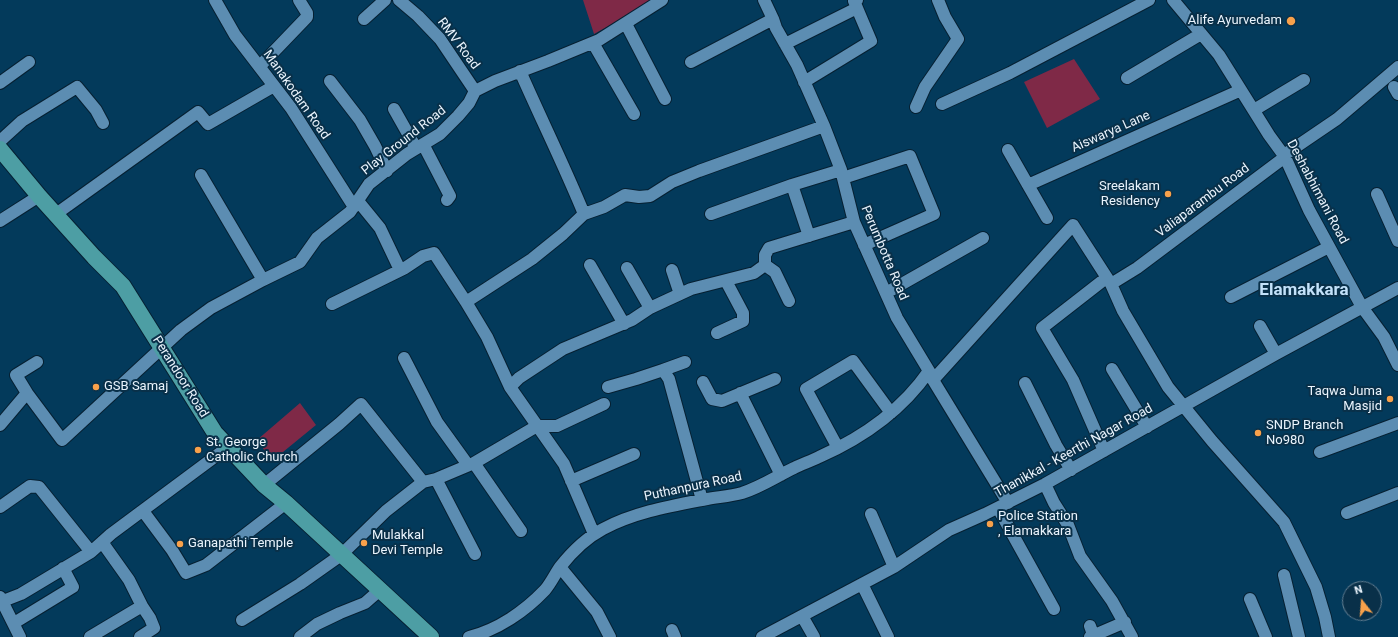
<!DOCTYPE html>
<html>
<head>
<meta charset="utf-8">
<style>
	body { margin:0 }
	#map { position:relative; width:1398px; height:637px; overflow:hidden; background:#033a5b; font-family:Roboto,sans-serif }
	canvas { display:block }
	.north { position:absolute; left:1342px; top:581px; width:40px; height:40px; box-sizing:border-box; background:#093049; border:1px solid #637e91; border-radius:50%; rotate:343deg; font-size:11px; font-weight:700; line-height:16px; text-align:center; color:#eaf4fd }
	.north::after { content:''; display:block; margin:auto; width:14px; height:18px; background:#f8a14b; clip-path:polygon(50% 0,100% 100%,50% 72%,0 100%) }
</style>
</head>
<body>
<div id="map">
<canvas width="1398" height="637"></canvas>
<div class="north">N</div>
</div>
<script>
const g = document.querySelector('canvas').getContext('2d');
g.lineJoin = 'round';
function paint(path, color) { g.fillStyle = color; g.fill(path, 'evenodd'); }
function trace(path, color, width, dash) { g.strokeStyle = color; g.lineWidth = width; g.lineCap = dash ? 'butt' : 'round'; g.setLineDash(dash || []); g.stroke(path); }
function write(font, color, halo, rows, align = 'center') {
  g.font = font + ' Roboto,sans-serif'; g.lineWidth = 4; g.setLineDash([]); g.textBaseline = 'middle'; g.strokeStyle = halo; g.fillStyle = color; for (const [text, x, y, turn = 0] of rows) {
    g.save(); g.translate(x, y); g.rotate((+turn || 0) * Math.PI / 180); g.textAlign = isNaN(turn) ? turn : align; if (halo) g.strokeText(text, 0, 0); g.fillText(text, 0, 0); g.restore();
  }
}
const green = new Path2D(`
	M 583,0 L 656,0 L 594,34 Z
	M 1074,59 L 1100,99 L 1047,128 L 1024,82 Z
	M 300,403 L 316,425 L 272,461 L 257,440 Z`);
const minor = new Path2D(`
	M 215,0 L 235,35 L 291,108 L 354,207
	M 399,0 L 418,16 L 440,39 L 475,91
	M 764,0 L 773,19 L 776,28 L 797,65 L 824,126 L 841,170 L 854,222 L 897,318 L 929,371 L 933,380 L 1008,503
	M 1173,0 L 1219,55 L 1269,135 L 1285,157 L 1309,210 L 1362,307 L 1384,337 L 1398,365
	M 364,19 L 385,0
	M 626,24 L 665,99
	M 593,43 L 634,114
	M 785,44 L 857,8
	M 691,62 L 773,19
	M 260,66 L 307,17 L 307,13 L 299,0
	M 520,71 C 541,119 564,165 584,214
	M 1127,78 L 1201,34
	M 330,81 L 360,120 L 375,146 L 387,171
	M 804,82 L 871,41 L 854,1 L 857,0
	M 0,83 L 29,62
	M 1394,87 L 1398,94
	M 942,104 L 1010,73 L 1149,0
	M 916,107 L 925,87 L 958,39 L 945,17 L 938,0
	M 394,109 L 416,148
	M 1254,110 L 1304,80
	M 0,141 L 22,121 L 77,87 L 96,110 L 103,123
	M 423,144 L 450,196 L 447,200
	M 1008,150 L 1028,185
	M 201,175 L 263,280
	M 843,178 L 910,156 L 934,214 L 864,245
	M 792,185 L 809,236
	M 1377,194 L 1398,241
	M 358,201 L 380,228 L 400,270
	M 56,214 L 198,112 L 208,124 L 274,86
	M 711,214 L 792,185 L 841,170
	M 1047,218 L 1028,185 L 1241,90
	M 0,221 L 39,196
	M 590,265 L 624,324
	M 765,265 L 775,272 L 789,301
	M 627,268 L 650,308
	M 672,270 L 680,294
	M 1101,282 L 1042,328 L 1073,380 L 1104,451
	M 886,293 L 983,238
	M 1231,297 L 1329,247
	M 466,302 L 532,259 L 563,234 L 584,214 L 604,207 L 625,195 L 639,197 L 650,196 L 672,182 L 699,171 L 824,126
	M 332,304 L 405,268 L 423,256 L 434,253 L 466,302 L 487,337 L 510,387 L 564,464 L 594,534
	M 1260,326 L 1276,354
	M 717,333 L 743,321 L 743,313 L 726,281
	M 404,358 L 437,422 L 468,465
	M 1112,369 L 1147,427
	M 663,370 L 685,362
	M 933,380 L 1073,225 L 1111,284
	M 703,382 L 712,399 L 722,401 L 775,379
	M 1025,383 L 1056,445 L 1071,470
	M 510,387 L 519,378 L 563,349 L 632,320 L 650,308 L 691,289 L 754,273 L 765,265 L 765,255 L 769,248 L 854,222
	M 608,387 L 636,379 L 663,370 L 669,379 L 702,500
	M 27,393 L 62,440 L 181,330 L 211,308 L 263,280 L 300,262 L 317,238 L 350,212 L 369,184 L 407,154 L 440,134 L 458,116 L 469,103 L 475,91 L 495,81 L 548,61 L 599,40 L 662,0
	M 740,393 L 781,475
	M 0,425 L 27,393 L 16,375 L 37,362
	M 838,448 L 806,389 L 853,361 L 891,413
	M 1320,452 L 1398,423
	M 474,463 L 521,531
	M 436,479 L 475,554
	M 571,481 L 634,454
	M 1045,484 L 1054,503 L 1068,525 L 1080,556 L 1112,601 L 1132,637
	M 264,485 L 339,424 L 361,404 L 423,482
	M 0,507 L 30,486 L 39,487 L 91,552
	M 998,508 L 1054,609
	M 143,511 L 172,550 L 186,573 L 206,565 L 286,503
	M 1347,513 L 1398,493
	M 871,514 L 894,567
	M 560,567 L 597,612 L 610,637
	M 1284,575 L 1299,637
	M 862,584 L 888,637
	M 0,597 L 20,637
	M 1250,599 L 1266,637
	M 3,601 L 21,594 L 91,552 L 111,534 L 228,447
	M 802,616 L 814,637
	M 242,620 L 300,584 L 341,555 L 386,511 L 423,482 L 436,479 L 474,463 L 537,426 L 557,426 L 604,404
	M 14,623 L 73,587 L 63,568
	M 1090,626 L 1094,637
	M 672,630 L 675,637
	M 90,637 L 142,606 L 129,580 L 102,542
	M 140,637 L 154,628 L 150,618 L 142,606
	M 300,637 L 317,624 L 340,613 L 365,603 L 381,589
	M 469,637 C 498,630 525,611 545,590 C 551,583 555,574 560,567 C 571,553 586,538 603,529 C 635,512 671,506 707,499 C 718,497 731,496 742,493 C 761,487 777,476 794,468 C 802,464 811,461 819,457 C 862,438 902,410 929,371
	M 762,637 L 894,567 L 949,530 L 985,514 L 1045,484 L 1276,354 L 1398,288
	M 1090,637 L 1125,622
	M 1329,637 L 1325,617 L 1316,587 L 1284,522 L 1212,441 L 1168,387 L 1123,311 L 1111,284 L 1137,268 L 1285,157 L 1287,153 L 1337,119 L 1398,67`);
const major = new Path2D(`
	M 0,149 L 39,196 L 94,257 L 123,286 L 215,433 L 264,485 L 286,503 L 431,637`);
const markers = [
	[1291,21,5,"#f8a14b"],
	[1168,194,4,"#f8a14b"],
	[96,387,4,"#f8a14b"],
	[1390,399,4,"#f8a14b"],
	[1258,433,4,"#f8a14b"],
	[198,450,4,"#f8a14b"],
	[990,524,4,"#f8a14b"],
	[364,543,4,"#f8a14b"],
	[180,544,4,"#f8a14b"]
];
const poiNames = [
	["Alife Ayurvedam",1282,21,"right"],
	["Sreelakam",1160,187,"right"],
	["Residency",1160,202,"right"],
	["GSB Samaj",104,387],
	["Taqwa Juma",1382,392,"right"],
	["Masjid",1382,407,"right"],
	["SNDP Branch",1266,426],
	["No980",1266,441],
	["St. George",206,443],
	["Catholic Church",206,458],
	["Police Station",998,517],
	[", Elamakkara",998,532],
	["Mulakkal",372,536],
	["Devi Temple",372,551],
	["Ganapathi Temple",188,544]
];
const streetNames = [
	["RMV Road",458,44,53],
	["Manakodam Road",296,95,55],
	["Aiswarya Lane",1111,132,-24],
	["Play Ground Road",404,141,-38],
	["Deshabhimani Road",1317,192,62],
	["Valiaparambu Road",1203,201,-37],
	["Perumbotta Road",884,253,67],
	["Perandoor Road",180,377,58],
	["Thanikkal - Keerthi Nagar Road",1074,451,-29],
	["Puthanpura Road",693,487,-12]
];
const districtNames = [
	["Elamakkara",1304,291]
];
paint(green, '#7f2947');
trace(minor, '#062032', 14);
trace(major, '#062032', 18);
trace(minor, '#5c8db2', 12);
trace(major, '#4d9ea4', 16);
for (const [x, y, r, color] of markers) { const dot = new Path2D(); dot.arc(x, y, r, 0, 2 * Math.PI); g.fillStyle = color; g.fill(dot); trace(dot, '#093049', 1.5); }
write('13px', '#eaf4fd', '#093049', poiNames, 'left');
write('13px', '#eaf4fd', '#093049', streetNames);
write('bold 17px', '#c3e2fa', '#093049', districtNames);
</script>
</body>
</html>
